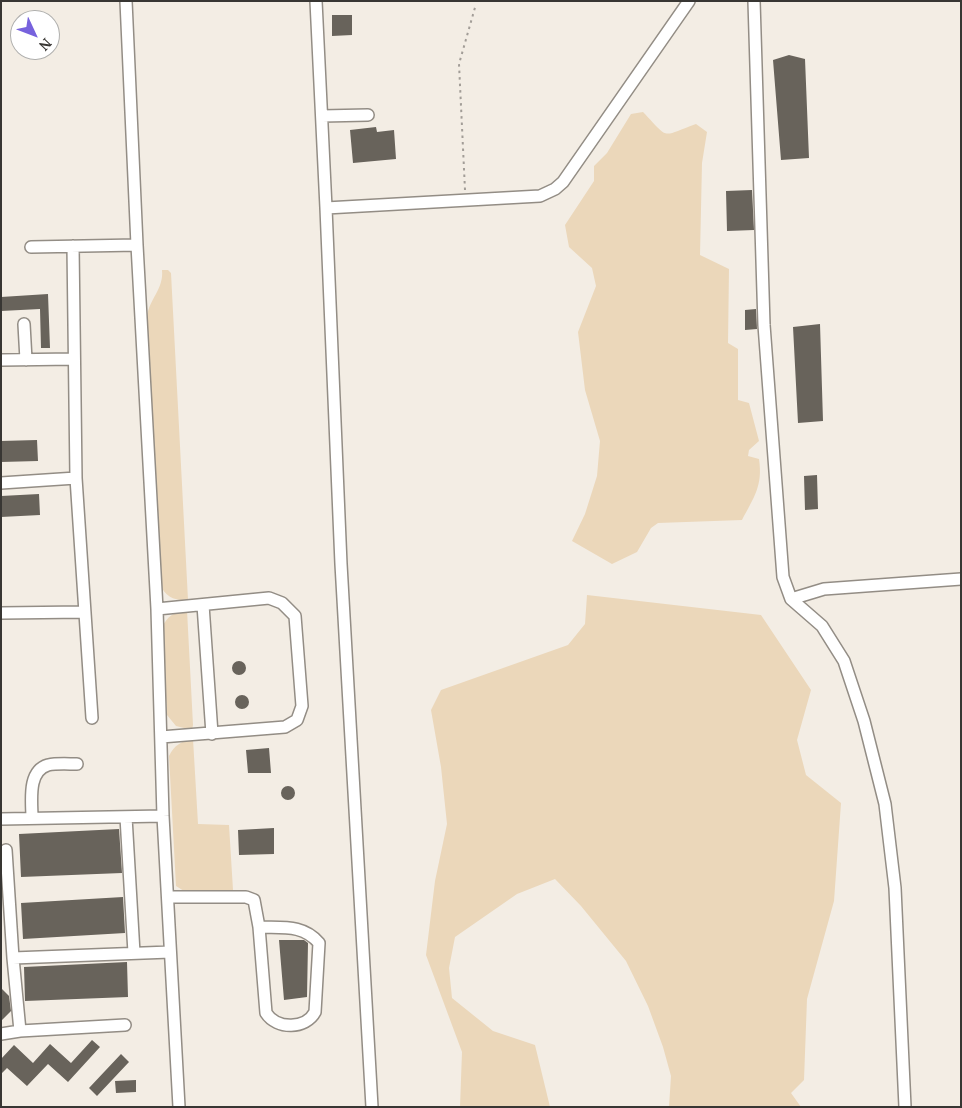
<!DOCTYPE html>
<html>
<head>
<meta charset="utf-8">
<style>
	body { margin:0 }
	#map { position:relative; width:962px; height:1108px; overflow:hidden; background:#f3ede4; font-family:"PT Serif",serif }
	canvas { display:block }
	.frame { position:absolute; inset:0; border:2px solid #383633; pointer-events:none }
	.north { position:absolute; left:10px; top:10px; width:50px; height:50px; box-sizing:border-box; background:#fff; border:1px solid #afafad; border-radius:50%; rotate:133deg; font-size:14px; font-weight:700; line-height:20px; text-align:center; color:#383633 }
	.north::after { content:''; display:block; margin:auto; width:18px; height:22px; background:#7762dd; clip-path:polygon(50% 0,100% 100%,50% 72%,0 100%) }
</style>
</head>
<body>
<div id="map">
<canvas width="962" height="1108"></canvas>
<div class="frame"></div>
<div class="north">N</div>
</div>
<script>
const g = document.querySelector('canvas').getContext('2d');
g.lineJoin = 'round';
function paint(path, color) { g.fillStyle = color; g.fill(path, 'evenodd'); }
function trace(path, color, width, dash) { g.strokeStyle = color; g.lineWidth = width; g.lineCap = dash ? 'butt' : 'round'; g.setLineDash(dash || []); g.stroke(path); }
const green = new Path2D(`
	M 643,112 C 670,140 660,137 696,124 L 707,132 L 702,163 L 700,255 L 729,269 L 728,343 L 738,349 L 738,400 L 749,403 L 759,441 L 749,450 L 748,456 L 759,459 C 763,486 754,497 742,520 L 658,523 L 651,528 L 637,552 L 612,564 L 572,541 L 585,514 L 597,476 L 600,441 L 585,390 L 578,332 L 596,286 L 592,268 L 569,247 L 565,225 L 594,181 L 594,166 L 607,153 L 631,114 Z
	M 162,270 L 168,270 L 171,273 L 188,600 C 175,601 165,597 160,584 L 147,317 C 149,299 164,289 162,270 Z
	M 587,595 L 761,615 L 811,690 L 797,740 L 806,775 L 841,803 L 834,901 L 807,999 L 804,1080 L 791,1093 L 801,1107 L 669,1107 L 671,1076 L 663,1047 L 648,1006 L 626,961 L 581,906 L 555,879 L 517,894 L 455,937 L 449,968 L 452,998 L 493,1031 L 535,1045 L 550,1107 L 460,1107 L 462,1052 L 426,955 L 435,881 L 447,824 L 441,767 L 431,710 L 441,690 L 568,645 L 585,624 Z
	M 187,610 L 193,725 L 192,730 L 176,726 L 167,715 L 162,628 C 167,616 174,612 187,610 Z
	M 193,739 L 198,824 L 229,825 L 233,890 L 184,891 L 176,886 L 169,756 C 174,745 182,741 193,739 Z`);
const building = new Path2D(`
	M 332,15 L 352,15 L 352,35 L 332,36 Z
	M 789,55 L 805,59 L 809,158 L 781,160 L 773,60 Z
	M 376,127 L 377,132 L 394,130 L 396,159 L 353,163 L 350,130 Z
	M 752,190 L 754,230 L 727,231 L 726,191 Z
	M 48,294 L 50,348 L 41,348 L 40,309 L 1,311 L 1,297 Z
	M 756,309 L 757,329 L 745,330 L 745,310 Z
	M 820,324 L 823,421 L 798,423 L 793,327 Z
	M 37,440 L 38,461 L 1,462 L 1,441 Z
	M 817,475 L 818,509 L 805,510 L 804,476 Z
	M 39,494 L 40,515 L 1,517 L 1,496 Z
	M232 668a7 7 0 1 1 14 0a7 7 0 1 1-14 0Z
	M235 702a7 7 0 1 1 14 0a7 7 0 1 1-14 0Z
	M 269,748 L 271,773 L 248,773 L 246,750 Z
	M281 793a7 7 0 1 1 14 0a7 7 0 1 1-14 0Z
	M 274,828 L 274,854 L 239,855 L 238,830 Z
	M 119,829 L 122,873 L 21,877 L 19,834 Z
	M 123,897 L 125,933 L 23,939 L 21,903 Z
	M 279,940 L 304,940 L 308,943 L 307,997 L 284,1000 Z
	M 127,962 L 128,997 L 25,1001 L 24,967 Z
	M 1,988 L 9,996 L 11,1011 L 1,1021 Z
	M 92,1040 L 100,1047 L 68,1082 L 48,1064 L 27,1086 L 7,1068 L 1,1074 L 1,1059 L 14,1045 L 33,1063 L 50,1044 L 71,1063 Z
	M 121,1054 L 129,1062 L 97,1096 L 89,1088 Z
	M 136,1080 L 136,1092 L 116,1093 L 115,1081 Z`);
const path = new Path2D(`
	M 465,190 L 459,64 L 476,4`);
const minor = new Path2D(`
	M 126,1 L 137,245 L 157,609 L 163,816 L 179,1107
	M 316,1 L 326,208
	M 754,1 L 764,325 L 783,577 L 791,599 L 822,626 L 844,661 L 864,721 L 885,804 L 895,888 L 905,1107
	M 322,116 L 368,115
	M 73,246 L 76,478 L 92,718
	M 31,247 L 137,245
	M 24,324 L 26,360
	M 1,360 L 74,359
	M 1,483 L 76,478
	M 791,599 L 824,589 L 961,579
	M 203,605 L 212,734
	M 157,609 L 269,598 L 282,603 L 295,616 L 302,706 L 297,720 L 285,727 L 161,737
	M 1,613 L 84,612
	M 126,817 L 134,953
	M 32,818 C 32,802 27,771 48,765 C 57,763 68,764 77,764
	M 1,819 L 163,816
	M 6,850 L 13,958
	M 168,897 L 246,897 L 254,900 L 259,927 L 266,1013 C 277,1030 306,1029 315,1012 L 319,943 C 303,924 282,928 259,927
	M 125,1025 L 20,1031 L 13,958 L 170,952
	M 1,1034 L 20,1031
	M 372,1107 L 341,564 L 326,208 L 540,196 L 555,189 L 563,182 L 689,1`);
paint(green, '#ebd7ba');
paint(building, '#68635b');
trace(minor, '#938d85', 14);
trace(path, '#a29d97', 2, [2.5, 4]);
trace(minor, '#fff', 11);
</script>
</body>
</html>
